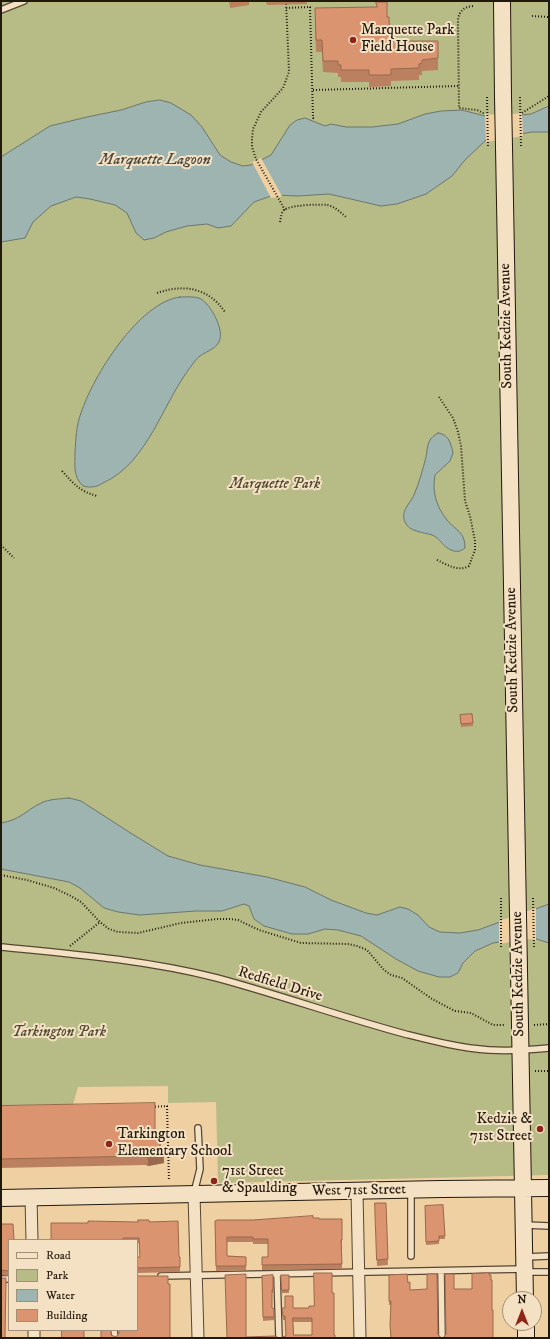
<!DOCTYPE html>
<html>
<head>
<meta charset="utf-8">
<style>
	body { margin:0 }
	#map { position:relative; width:550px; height:1339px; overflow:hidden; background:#eed0a3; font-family:"IM FELL DW Pica",serif }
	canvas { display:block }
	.frame { position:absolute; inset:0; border:2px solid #22190d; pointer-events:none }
	.legend { position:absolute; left:8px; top:1239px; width:130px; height:92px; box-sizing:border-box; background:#f4e0c3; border:1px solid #a0907a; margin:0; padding:5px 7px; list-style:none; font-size:12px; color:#22190d }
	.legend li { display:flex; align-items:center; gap:8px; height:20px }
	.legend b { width:20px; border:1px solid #a0907a }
	.north { position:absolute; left:502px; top:1291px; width:40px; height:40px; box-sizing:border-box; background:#f4e0c3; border:1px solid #a0907a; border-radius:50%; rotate:0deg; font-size:11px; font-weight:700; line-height:16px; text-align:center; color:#22190d }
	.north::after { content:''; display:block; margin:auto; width:14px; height:18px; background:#8f2418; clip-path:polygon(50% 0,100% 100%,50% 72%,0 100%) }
</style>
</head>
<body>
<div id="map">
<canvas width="550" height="1339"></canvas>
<div class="frame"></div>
<ul class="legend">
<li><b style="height:5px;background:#f4e0c3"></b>Road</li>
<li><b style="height:11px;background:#b7bb86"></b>Park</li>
<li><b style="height:11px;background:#9db4b0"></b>Water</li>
<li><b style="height:11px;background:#da9570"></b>Building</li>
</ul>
<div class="north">N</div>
</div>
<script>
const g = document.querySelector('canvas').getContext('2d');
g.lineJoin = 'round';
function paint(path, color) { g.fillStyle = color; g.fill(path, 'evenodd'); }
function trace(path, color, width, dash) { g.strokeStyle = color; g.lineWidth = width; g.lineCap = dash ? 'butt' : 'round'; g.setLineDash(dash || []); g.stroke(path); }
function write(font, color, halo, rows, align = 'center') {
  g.font = font + ' "IM FELL DW Pica",serif'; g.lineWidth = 4; g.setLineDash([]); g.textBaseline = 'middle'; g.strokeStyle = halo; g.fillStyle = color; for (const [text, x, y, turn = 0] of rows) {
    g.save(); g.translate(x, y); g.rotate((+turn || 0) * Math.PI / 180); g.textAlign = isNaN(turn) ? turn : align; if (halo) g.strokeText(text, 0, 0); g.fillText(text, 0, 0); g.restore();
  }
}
const green = new Path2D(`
	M 1,1 L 549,1 L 549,1175 L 218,1183 L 216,1102 L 168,1103 L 168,1086 L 78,1087 L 73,1105 L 1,1106 Z`);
const water = new Path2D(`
	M 160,100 L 171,103 L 191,115 L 202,127 L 220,155 L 231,162 L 243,166 L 251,165 L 271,155 L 290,125 L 297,120 L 305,118 L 325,126 L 331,124 L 346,127 L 372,127 L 398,124 L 425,114 L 441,111 L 462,110 L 485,116 L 503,117 L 531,114 L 549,106 L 549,132 L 532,132 L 486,140 L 465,160 L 452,176 L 426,194 L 397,204 L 381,206 L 329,194 L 298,196 L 274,195 L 254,202 L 231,226 L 218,228 L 207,224 L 187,226 L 166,232 L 154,238 L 144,240 L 136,233 L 127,213 L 115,205 L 90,199 L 76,197 L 51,206 L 33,222 L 25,238 L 1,242 L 1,157 L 50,126 L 87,117 L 121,110 L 146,102 Z
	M 180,297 C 187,297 195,296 201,299 C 211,305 223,328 220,339 C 218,348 207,351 200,356 C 197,358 194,362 192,365 C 162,403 149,462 103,483 C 97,487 90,488 83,486 C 73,477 75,465 75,452 C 76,439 76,426 81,413 C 93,376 139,302 180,297 Z
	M 438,433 C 449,434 451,444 453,453 L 450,461 L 435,475 C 432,492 436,506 447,520 C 456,531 465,531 465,548 C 460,552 456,552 451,550 C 443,547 440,538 432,535 C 423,532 409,532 405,522 C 400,511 410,504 414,495 C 419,483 423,469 426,457 C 427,452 427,446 429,442 C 431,437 434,436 438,433 Z
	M 69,798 L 81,801 L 129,832 L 168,856 L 200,865 L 267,877 L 305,887 L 331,900 L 366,913 L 377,915 L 400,907 L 408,909 L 418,915 L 429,927 L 440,932 L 460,933 L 478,930 L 549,904 L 549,943 L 530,937 L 493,943 L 475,951 L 463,963 L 458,973 L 450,977 L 439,977 L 418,971 L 396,959 L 361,936 L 338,930 L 325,929 L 308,934 L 292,934 L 264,926 L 254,919 L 249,906 L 244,904 L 222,911 L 196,911 L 140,915 L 118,912 L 104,908 L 80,888 L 69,882 L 1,869 L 1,823 C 20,820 25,811 41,803 C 49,799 60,799 69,798 Z`);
const pier = new Path2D(`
	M 522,113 L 523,136 L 486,142 L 485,114 L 503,115 Z
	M 261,158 L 282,196 L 280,197 L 271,198 L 252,162 Z
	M 536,908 L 536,941 L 530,939 L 499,944 L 499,921 Z`);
const path = new Path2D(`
	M 473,6 C 464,7 459,11 458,20 L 459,108 L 477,110 L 485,114
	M 286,8 L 310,7 L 313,118 L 315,118
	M 532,16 L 549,17
	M 313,90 L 459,86
	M 522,113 L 549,96
	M 285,210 L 256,159 L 252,147 L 252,139 L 253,129 L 261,112 L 283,88 L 289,72 L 286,1
	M 280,222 C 281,218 281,213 284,210 C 290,205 319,204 327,205 C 334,206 340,212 346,217
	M 157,293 C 183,284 208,287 225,312
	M 62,471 C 74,484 79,491 97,496
	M 1,545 L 14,558
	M 437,560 C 448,565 458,572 469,566 L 475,550 L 475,541 L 470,516 L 465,501 L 461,446 L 458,432 L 453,418 L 439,397
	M 1,875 L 27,880 L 54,888 L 71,896 L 81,902 L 100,922 L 109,929 L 118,932 L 138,933 L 181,923 L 217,919 L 230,919 L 238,920 L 259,930 L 301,943 L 348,944 L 357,946 L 367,950 L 384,970 L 391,975 L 402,978 L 432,999 L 455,1011 L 471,1013 L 493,1025 L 504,1025
	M 501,898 L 501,949
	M 533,898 L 534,948
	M 70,946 L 100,922
	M 534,1025 L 549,1024
	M 535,1071 L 549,1071
	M 152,1107 L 167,1106 L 169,1181`);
const lane = new Path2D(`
	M 1,10 L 24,1
	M 1,947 C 73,954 146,960 217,978 C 280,995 342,1017 405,1034 C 433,1041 460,1048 489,1050 C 509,1051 529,1050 549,1048
	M 194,1193 L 200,1169 L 198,1128
	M 526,1225 L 549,1226
	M 411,1256 L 411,1190
	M 525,1257 L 549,1256
	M 441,1271 L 442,1338
	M 525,1272 L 549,1272
	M 277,1274 L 279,1338
	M 161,1276 L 524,1269
	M 1,1279 L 9,1279
	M 114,1330 L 115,1338`);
const street = new Path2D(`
	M 357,1191 L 360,1338
	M 194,1194 L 198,1338
	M 31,1197 L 32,1240
	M 34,1330 L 34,1338`);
const secondary = new Path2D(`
	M 502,1 L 503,97
	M 504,147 L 525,1299
	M 1,1198 L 441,1189 L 549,1188
	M 526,1323 L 526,1338`);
const pathBridge = new Path2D(`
	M 487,97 L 488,147
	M 520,97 L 521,147`);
const secondaryBridge = new Path2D(`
	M 503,97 L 504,147`);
const wall = new Path2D(`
	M 229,1 L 249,1 L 249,5 L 230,8 Z
	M 266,1 L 307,1 L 307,4 L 267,5 Z
	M 315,8 L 387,17 L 390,41 L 438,58 L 438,70 L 422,71 L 422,75 L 419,75 L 419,80 L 391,81 L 391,86 L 369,87 L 369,82 L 341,82 L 341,77 L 338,77 L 338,73 L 323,72 L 322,52 L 316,52 Z
	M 472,714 L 473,726 L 461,727 L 460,715 Z
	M 1,1106 L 155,1131 L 161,1141 L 160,1144 L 164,1163 L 148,1166 L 145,1165 L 1,1168 Z
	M 375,1203 L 386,1203 L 388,1265 L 377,1266 Z
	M 443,1205 L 445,1239 L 439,1239 L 439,1244 L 426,1245 L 425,1206 Z
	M 313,1218 L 319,1219 L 342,1219 L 342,1269 L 262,1270 L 262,1257 L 268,1257 L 268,1244 L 253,1244 L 253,1242 L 227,1242 L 227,1256 L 246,1257 L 246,1270 L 216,1271 L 215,1221 Z
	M 138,1222 L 149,1222 L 179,1257 L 180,1257 L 180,1272 L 137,1273 L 137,1257 L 140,1257 L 139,1243 L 137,1243 L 137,1240 L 51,1240 Z
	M 1,1224 L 9,1240 L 9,1276 L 1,1275 Z
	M 273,1275 L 273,1293 L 272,1293 L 272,1308 L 274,1309 L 274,1320 L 263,1321 L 262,1276 Z
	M 281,1275 L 289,1275 L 289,1293 L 282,1293 Z
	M 389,1275 L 408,1283 L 410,1290 L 438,1334 L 439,1336 L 442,1338 L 444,1337 L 446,1334 L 454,1289 L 492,1310 L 493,1338 L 391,1338 L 390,1330 L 391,1305 L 389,1305 Z
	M 293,1308 L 309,1308 L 334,1335 L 335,1338 L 227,1338 L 246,1337 L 279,1338 L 286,1336 L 285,1320 L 283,1320 L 282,1312 ZM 293,1322 L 312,1322 L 312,1335 L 294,1335 Z`);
const shadedWall = new Path2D(`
	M 161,1132 L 161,1141 L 160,1147 L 160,1138 Z
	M 164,1154 L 164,1163 L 148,1166 L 148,1158 Z`);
const building = new Path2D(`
	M 376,2 L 387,2 L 387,17 L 389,17 L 390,41 L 438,41 L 438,58 L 422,60 L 422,63 L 419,64 L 419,68 L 391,69 L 391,75 L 369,75 L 369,70 L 341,70 L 341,65 L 338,65 L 338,61 L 323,61 L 322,40 L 316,40 L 315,8 L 377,7 Z
	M 472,714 L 473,723 L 461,724 L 460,715 Z
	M 155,1103 L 155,1131 L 161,1132 L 160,1138 L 160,1146 L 164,1154 L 148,1158 L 145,1156 L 1,1159 L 1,1106 Z
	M 375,1203 L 386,1203 L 388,1259 L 377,1260 Z
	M 443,1205 L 445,1236 L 439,1236 L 439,1241 L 426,1242 L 425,1206 Z
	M 313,1216 L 313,1218 L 319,1218 L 319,1219 L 342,1219 L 342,1240 L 341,1240 L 342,1264 L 262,1265 L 262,1257 L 268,1257 L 268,1239 L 253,1239 L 253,1237 L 227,1237 L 227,1256 L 246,1257 L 246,1266 L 216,1266 L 215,1221 L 217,1220 L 253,1220 Z
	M 138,1220 L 149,1220 L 149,1222 L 178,1221 L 179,1257 L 180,1257 L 180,1267 L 137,1268 L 137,1257 L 140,1257 L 139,1238 L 123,1238 L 123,1240 L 51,1240 L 51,1223 L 88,1223 L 88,1221 L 138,1222 Z
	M 1,1224 L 13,1224 L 14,1240 L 9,1240 L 9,1271 L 1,1270 Z
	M 314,1273 L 332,1273 L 332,1293 L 334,1293 L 334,1335 L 335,1335 L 335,1338 L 227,1338 L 225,1275 L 246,1274 L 246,1337 L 275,1336 L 279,1338 L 286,1336 L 285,1316 L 283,1316 L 282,1308 L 285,1308 L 285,1296 L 293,1296 L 293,1308 L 309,1308 L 309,1306 L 314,1306 ZM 293,1318 L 312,1318 L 312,1335 L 294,1335 Z
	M 489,1273 L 489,1275 L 491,1275 L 491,1280 L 492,1280 L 492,1310 L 493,1310 L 493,1338 L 391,1338 L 390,1325 L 391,1301 L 389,1301 L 389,1275 L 407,1274 L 408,1283 L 410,1282 L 410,1290 L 427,1289 L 427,1274 L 437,1274 L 438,1334 L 439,1336 L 442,1338 L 444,1337 L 446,1334 L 445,1274 L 454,1274 L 454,1289 L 472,1289 L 472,1274 Z
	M 273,1275 L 273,1290 L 272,1290 L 272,1308 L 274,1309 L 274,1317 L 263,1317 L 262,1276 Z
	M 281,1275 L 289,1275 L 289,1290 L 282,1290 Z
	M 137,1276 L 168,1276 L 168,1284 L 170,1284 L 170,1338 L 101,1338 L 101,1330 L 111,1330 L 111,1335 L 116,1337 L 119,1333 L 119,1330 L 137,1330 Z
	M 1,1278 L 6,1278 L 5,1338 L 1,1338 Z
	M 62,1330 L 84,1330 L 84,1338 L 62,1338 Z`);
const markers = [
	[353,40,4,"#8f2418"],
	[540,1129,4,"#8f2418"],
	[109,1144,4,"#8f2418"],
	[214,1181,4,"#8f2418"]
];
const poiNames = [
	["Marquette Park",361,31],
	["Field House",361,48],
	["Kedzie &",532,1120,"right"],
	["71st Street",532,1137,"right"],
	["Tarkington",117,1135],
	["Elementary School",117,1152],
	["71st Street",222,1172],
	["& Spaulding",222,1189]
];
const streetNames = [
	["South Kedzie Avenue",507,326,-91],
	["South Kedzie Avenue",513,650,-91],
	["South Kedzie Avenue",519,974,-91],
	["Redfield Drive",280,985,17],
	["West 71st Street",359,1191,-1]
];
const parkNames = [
	["Marquette Park",275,485],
	["Tarkington Park",59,1033]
];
const waterNames = [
	["Marquette Lagoon",155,161]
];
paint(green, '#b7bb86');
paint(water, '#9db4b0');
trace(water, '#6c766f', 1);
paint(pier, '#eed0a3');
trace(lane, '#554732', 8);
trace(street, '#554732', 13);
trace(secondary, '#22190d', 18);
trace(path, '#22190d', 2, [1, 2]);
trace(lane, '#f4e0c3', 5.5);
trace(street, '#f4e0c3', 11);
trace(secondary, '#f4e0c3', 16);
trace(secondaryBridge, '#22190d', 18, []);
trace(pathBridge, '#22190d', 2, [1, 2]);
trace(secondaryBridge, '#f4e0c3', 16);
paint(wall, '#bb8060');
paint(shadedWall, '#99684e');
paint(building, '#da9570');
trace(building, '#99684e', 1);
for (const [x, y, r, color] of markers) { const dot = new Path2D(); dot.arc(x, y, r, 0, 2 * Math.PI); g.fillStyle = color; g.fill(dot); trace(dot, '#f4e0c3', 1.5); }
write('15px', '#22190d', '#f4e0c3', poiNames, 'left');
write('15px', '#22190d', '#f4e0c3', streetNames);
write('italic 15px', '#4f4a31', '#f4e0c3', parkNames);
write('italic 16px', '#47483e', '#f4e0c3', waterNames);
</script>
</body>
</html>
